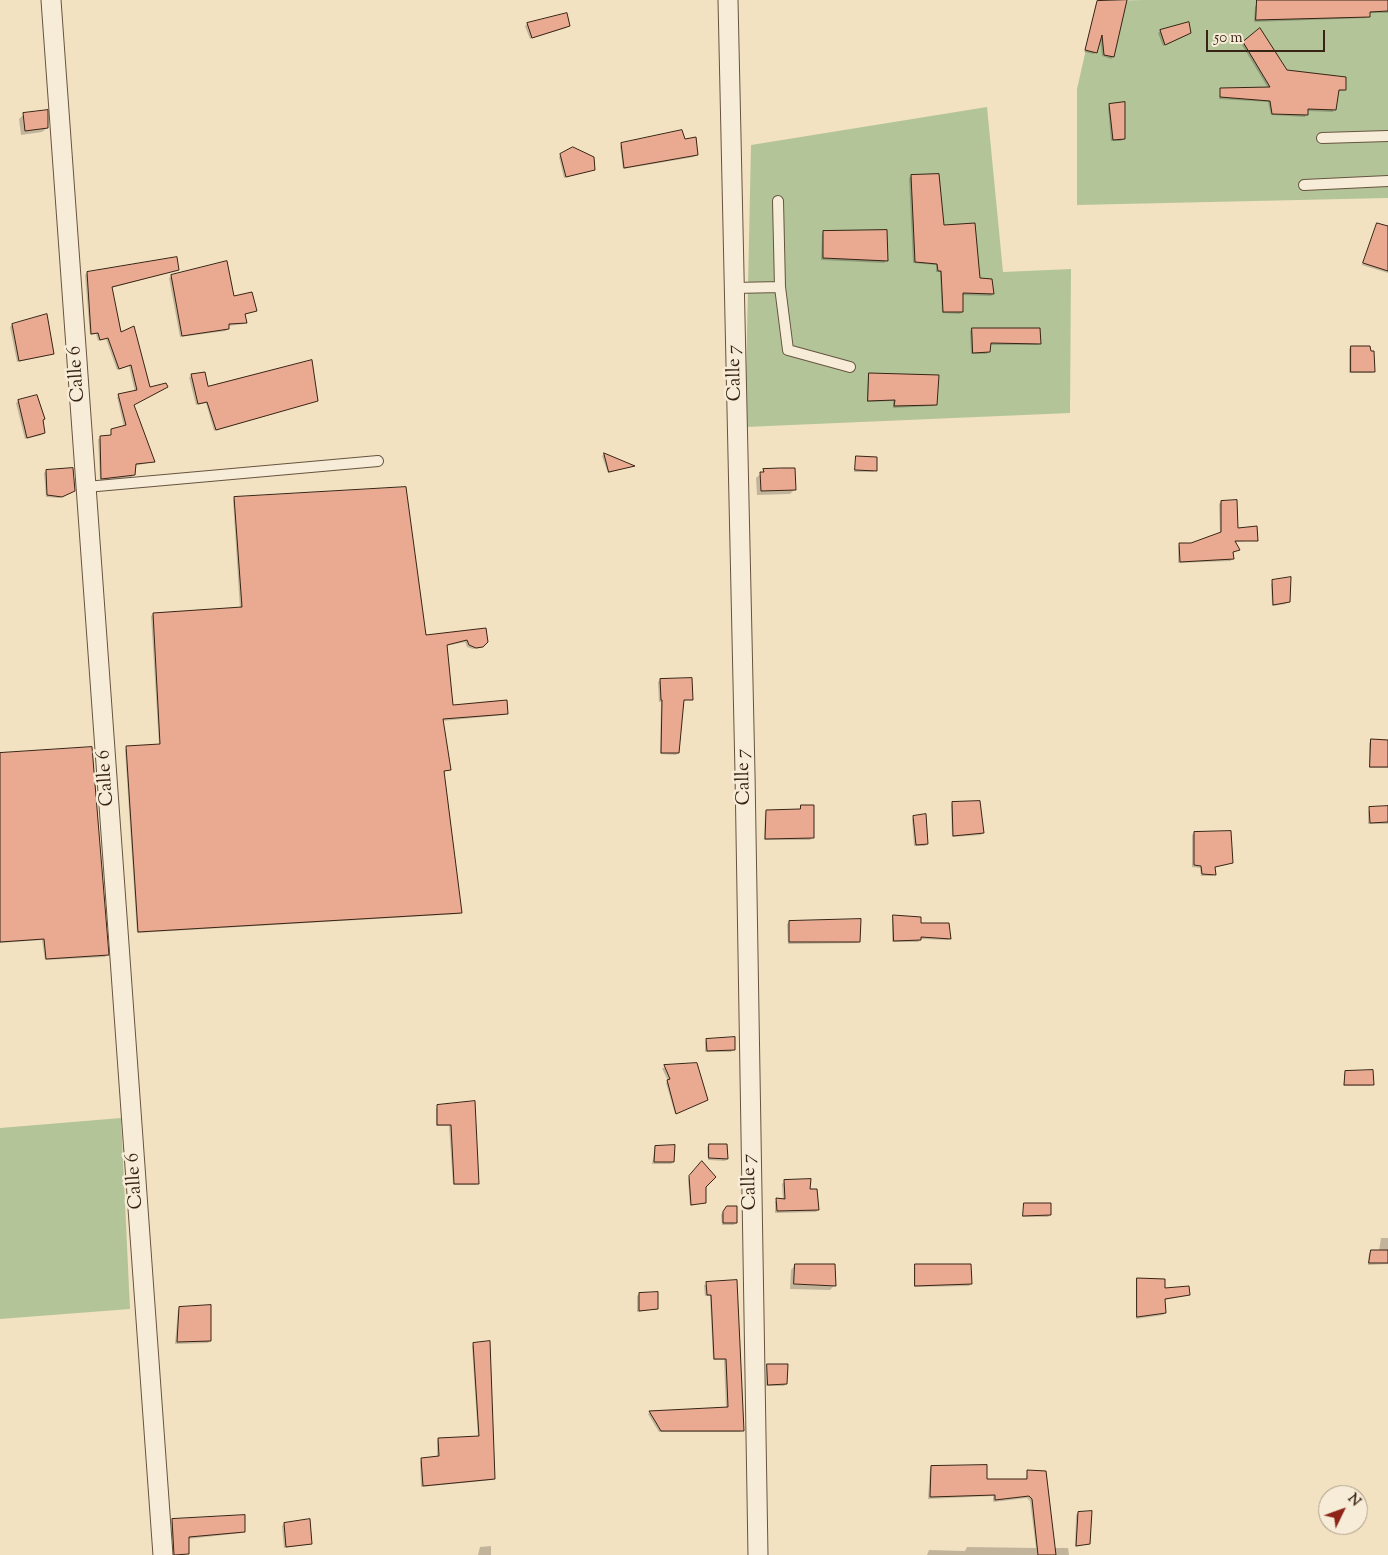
<!DOCTYPE html>
<html>
<head>
<meta charset="utf-8">
<style>
	body { margin:0 }
	#map { position:relative; width:1388px; height:1555px; overflow:hidden; background:#f2e2c2; font-family:"Sorts Mill Goudy",serif }
	canvas { display:block }
	.north { position:absolute; left:1318px; top:1485px; width:50px; height:50px; box-sizing:border-box; background:#f7ecd7; border:1px solid #ab9c89; border-radius:50%; rotate:48deg; font-size:14px; font-weight:700; line-height:20px; text-align:center; color:#382414 }
	.north::after { content:''; display:block; margin:auto; width:18px; height:22px; background:#8f2418; clip-path:polygon(50% 0,100% 100%,50% 72%,0 100%) }
	.scale { position:absolute; left:1206px; top:30px; width:119px; height:22px; box-sizing:border-box; border:2px solid #382414; border-top:0; padding-left:6px; font-size:15px; line-height:18px; white-space:nowrap; color:#382414; -webkit-text-stroke:4px #f7ecd7; paint-order:stroke }
</style>
</head>
<body>
<div id="map">
<canvas width="1388" height="1555"></canvas>
<div class="north">N</div>
<div class="scale">50 m</div>
</div>
<script>
const g = document.querySelector('canvas').getContext('2d');
g.lineJoin = 'round';
function paint(path, color) { g.fillStyle = color; g.fill(path, 'evenodd'); }
function trace(path, color, width, dash) { g.strokeStyle = color; g.lineWidth = width; g.lineCap = dash ? 'butt' : 'round'; g.setLineDash(dash || []); g.stroke(path); }
function write(font, color, halo, rows, align = 'center') {
  g.font = font + ' "Sorts Mill Goudy",serif'; g.lineWidth = 5; g.setLineDash([]); g.textBaseline = 'middle'; g.strokeStyle = halo; g.fillStyle = color; for (const [text, x, y, turn = 0] of rows) {
    g.save(); g.translate(x, y); g.rotate((+turn || 0) * Math.PI / 180); g.textAlign = isNaN(turn) ? turn : align; if (halo) g.strokeText(text, 0, 0); g.fillText(text, 0, 0); g.restore();
  }
}
const green = new Path2D(`
	M 1144,0 L 1388,0 L 1388,198 L 1077,205 L 1077,89 L 1097,1 Z
	M 987,107 L 1003,272 L 1071,269 L 1070,413 L 745,427 L 751,145 Z
	M 121,1118 L 130,1309 L 0,1319 L 0,1128 Z`);
const shadow = new Path2D(`
	M 1270,0 L 1388,0 L 1388,13 L 1369,13 L 1367,18 L 1254,22 L 1255,6 Z
	M 1098,3 L 1113,57 L 1111,59 L 1102,56 L 1100,37 L 1094,54 L 1084,52 Z
	M 566,15 L 568,26 L 566,28 L 530,39 L 525,26 L 527,24 Z
	M 1188,23 L 1190,33 L 1188,35 L 1163,46 L 1158,33 L 1160,31 Z
	M 1260,30 L 1286,71 L 1345,90 L 1337,91 L 1333,112 L 1307,111 L 1305,117 L 1271,115 L 1268,102 L 1219,99 L 1221,89 L 1268,88 L 1242,45 Z
	M 1110,105 L 1123,139 L 1121,141 L 1111,141 L 1108,107 Z
	M 24,114 L 47,128 L 42,132 L 21,135 L 19,119 Z
	M 684,140 L 696,155 L 694,157 L 623,169 L 620,146 L 622,144 Z
	M 561,155 L 593,170 L 564,178 L 559,157 Z
	M 911,176 L 979,279 L 991,280 L 993,294 L 991,296 L 962,295 L 962,312 L 960,314 L 942,313 L 940,272 L 936,272 L 936,265 L 913,263 L 909,178 Z
	M 1377,225 L 1388,228 L 1388,273 L 1362,265 Z
	M 824,232 L 886,261 L 884,263 L 821,260 L 822,234 Z
	M 178,270 L 111,288 L 120,334 L 149,388 L 128,407 L 153,462 L 134,466 L 132,477 L 100,480 L 98,439 L 110,437 L 112,430 L 124,427 L 117,397 L 135,392 L 129,366 L 117,370 L 106,339 L 98,341 L 96,334 L 90,335 L 85,275 L 87,273 Z
	M 171,276 L 233,297 L 256,311 L 244,315 L 246,322 L 244,324 L 228,326 L 226,331 L 180,337 L 169,278 Z
	M 12,325 L 53,354 L 17,362 L 10,327 Z
	M 972,329 L 1038,329 L 1040,343 L 1038,345 L 990,345 L 987,354 L 971,354 L 970,331 Z
	M 1351,347 L 1374,371 L 1372,373 L 1349,373 L 1349,349 Z
	M 204,373 L 207,387 L 317,401 L 214,431 L 206,403 L 196,405 L 189,377 Z
	M 870,374 L 936,404 L 934,406 L 893,408 L 893,401 L 867,402 L 868,376 Z
	M 18,401 L 42,421 L 44,433 L 42,435 L 25,439 L 16,403 Z
	M 604,454 L 633,466 L 608,473 L 602,456 Z
	M 857,457 L 875,470 L 873,472 L 854,472 Z
	M 46,471 L 72,492 L 59,498 L 46,497 L 44,473 Z
	M 764,471 L 795,489 L 790,494 L 757,495 L 756,478 Z
	M 235,498 L 425,636 L 487,642 L 480,648 L 473,649 L 467,647 L 465,642 L 446,646 L 452,707 L 506,713 L 504,715 L 442,721 L 449,770 L 443,772 L 461,912 L 459,914 L 137,933 L 125,749 L 159,745 L 151,616 L 153,614 L 240,609 L 233,500 Z
	M 1221,502 L 1237,529 L 1256,540 L 1235,542 L 1239,550 L 1232,553 L 1231,561 L 1178,563 L 1178,546 L 1180,544 L 1192,544 L 1220,534 L 1219,504 Z
	M 1273,582 L 1288,601 L 1286,604 L 1272,606 L 1271,584 Z
	M 660,680 L 691,680 L 691,699 L 682,701 L 678,753 L 676,755 L 660,754 L 661,702 L 659,702 L 658,682 Z
	M 1371,741 L 1388,741 L 1388,768 L 1369,768 L 1369,743 Z
	M 0,754 L 107,955 L 105,957 L 45,960 L 42,940 L 0,943 Z
	M 953,803 L 983,833 L 981,835 L 952,837 L 951,805 Z
	M 802,806 L 812,838 L 810,840 L 764,840 L 765,813 L 767,811 L 799,810 Z
	M 1388,808 L 1388,824 L 1368,824 L 1368,811 L 1370,809 Z
	M 914,817 L 927,844 L 925,846 L 914,846 L 912,819 Z
	M 1194,833 L 1231,863 L 1214,868 L 1213,876 L 1201,876 L 1200,868 L 1192,867 L 1192,835 Z
	M 894,916 L 949,939 L 948,940 L 921,939 L 918,942 L 892,942 L 892,918 Z
	M 789,922 L 859,941 L 857,943 L 788,944 L 787,924 Z
	M 707,1040 L 733,1050 L 731,1052 L 705,1052 L 705,1042 Z
	M 696,1064 L 704,1101 L 675,1114 L 666,1083 L 668,1081 L 662,1068 Z
	M 1346,1072 L 1372,1084 L 1370,1086 L 1343,1086 Z
	M 474,1102 L 478,1183 L 476,1185 L 453,1185 L 449,1126 L 436,1126 L 436,1108 Z
	M 709,1145 L 727,1159 L 725,1161 L 708,1160 L 707,1147 Z
	M 655,1147 L 673,1162 L 671,1164 L 652,1164 Z
	M 702,1163 L 705,1202 L 690,1206 L 688,1179 Z
	M 784,1182 L 809,1191 L 818,1210 L 816,1212 L 775,1213 L 775,1201 L 783,1200 L 782,1184 Z
	M 1025,1205 L 1050,1215 L 1048,1217 L 1022,1217 Z
	M 725,1209 L 736,1223 L 734,1225 L 722,1225 L 721,1215 Z
	M 1381,1238 L 1388,1238 L 1388,1264 L 1368,1265 L 1369,1253 L 1379,1251 Z
	M 795,1265 L 835,1285 L 830,1290 L 790,1289 L 791,1270 Z
	M 916,1266 L 971,1284 L 969,1286 L 914,1287 L 914,1268 Z
	M 1137,1279 L 1164,1289 L 1189,1295 L 1164,1300 L 1165,1313 L 1163,1315 L 1136,1319 L 1136,1281 Z
	M 736,1281 L 742,1430 L 740,1432 L 659,1432 L 648,1414 L 650,1412 L 726,1408 L 724,1360 L 713,1360 L 710,1296 L 705,1296 L 704,1285 Z
	M 639,1294 L 657,1309 L 637,1312 L 637,1296 Z
	M 180,1308 L 210,1341 L 208,1343 L 175,1344 L 178,1310 Z
	M 474,1344 L 494,1478 L 492,1480 L 421,1487 L 420,1461 L 437,1457 L 437,1441 L 439,1439 L 478,1438 L 472,1346 Z
	M 768,1365 L 786,1384 L 784,1386 L 766,1386 L 766,1367 Z
	M 932,1467 L 985,1480 L 1026,1480 L 1027,1472 L 1054,1548 L 1068,1548 L 1069,1555 L 927,1555 L 929,1550 L 965,1551 L 967,1547 L 1036,1548 L 1030,1501 L 1027,1498 L 993,1502 L 993,1496 L 928,1499 L 930,1469 Z
	M 1078,1513 L 1089,1543 L 1075,1547 L 1076,1515 Z
	M 173,1520 L 243,1531 L 241,1533 L 188,1539 L 188,1553 L 173,1555 L 171,1522 Z
	M 284,1524 L 310,1544 L 284,1548 L 282,1526 Z
	M 491,1546 L 491,1555 L 478,1555 L 480,1547 Z`);
const building = new Path2D(`
	M 1127,0 L 1114,57 L 1104,55 L 1102,35 L 1097,53 L 1085,50 L 1097,1 Z
	M 1257,0 L 1388,0 L 1388,11 L 1370,12 L 1370,17 L 1256,20 Z
	M 567,13 L 570,26 L 532,38 L 527,23 Z
	M 1189,22 L 1191,33 L 1165,45 L 1160,30 Z
	M 1260,28 L 1287,70 L 1346,77 L 1346,90 L 1339,90 L 1336,110 L 1308,109 L 1308,115 L 1272,114 L 1270,101 L 1220,97 L 1220,88 L 1270,87 L 1243,42 Z
	M 1125,102 L 1125,139 L 1113,140 L 1109,104 Z
	M 48,110 L 48,128 L 25,131 L 23,113 Z
	M 682,130 L 685,139 L 696,137 L 698,155 L 624,168 L 621,143 Z
	M 573,147 L 594,157 L 595,170 L 566,177 L 560,154 Z
	M 939,174 L 944,225 L 975,223 L 980,278 L 992,279 L 994,294 L 963,293 L 963,312 L 943,312 L 941,271 L 938,271 L 937,264 L 915,262 L 911,175 Z
	M 1377,223 L 1388,226 L 1388,271 L 1363,263 Z
	M 887,230 L 888,261 L 823,258 L 823,231 Z
	M 177,257 L 179,270 L 112,287 L 121,332 L 134,326 L 150,387 L 166,383 L 168,387 L 134,405 L 155,462 L 136,464 L 135,475 L 101,479 L 100,436 L 111,435 L 111,429 L 126,425 L 118,394 L 137,390 L 131,365 L 119,369 L 108,338 L 100,340 L 98,333 L 91,334 L 87,272 Z
	M 227,261 L 234,296 L 252,292 L 257,311 L 245,314 L 247,323 L 229,324 L 229,329 L 182,336 L 171,275 Z
	M 47,314 L 54,354 L 19,361 L 12,324 Z
	M 972,328 L 1040,328 L 1041,344 L 991,343 L 990,352 L 973,353 Z
	M 1351,346 L 1370,346 L 1371,351 L 1374,351 L 1375,372 L 1351,372 Z
	M 312,360 L 318,401 L 216,430 L 207,402 L 198,404 L 191,374 L 205,372 L 208,386 Z
	M 869,373 L 939,375 L 937,405 L 894,406 L 895,400 L 868,401 Z
	M 37,395 L 45,419 L 43,420 L 45,433 L 27,438 L 18,400 Z
	M 604,453 L 635,466 L 609,472 Z
	M 856,456 L 877,457 L 877,471 L 855,470 Z
	M 73,468 L 75,491 L 62,497 L 47,495 L 46,470 Z
	M 781,468 L 795,468 L 796,490 L 761,491 L 760,472 L 764,472 L 763,469 Z
	M 406,487 L 426,635 L 486,628 L 488,642 L 483,647 L 476,648 L 469,645 L 467,640 L 447,645 L 453,705 L 507,700 L 508,714 L 443,719 L 451,770 L 444,771 L 462,913 L 138,932 L 126,746 L 160,744 L 153,613 L 242,607 L 234,497 Z
	M 1237,500 L 1238,528 L 1257,526 L 1258,541 L 1235,541 L 1240,550 L 1233,552 L 1234,559 L 1180,562 L 1179,543 L 1191,543 L 1221,532 L 1221,501 Z
	M 1291,577 L 1290,602 L 1273,605 L 1272,580 Z
	M 692,678 L 693,700 L 684,700 L 679,753 L 661,753 L 662,700 L 661,700 L 660,679 Z
	M 1371,739 L 1388,740 L 1388,767 L 1370,767 Z
	M 92,747 L 109,955 L 46,959 L 44,939 L 0,942 L 0,753 Z
	M 980,801 L 984,833 L 953,836 L 952,802 Z
	M 801,805 L 814,805 L 814,838 L 765,839 L 766,810 L 800,809 Z
	M 1388,806 L 1388,822 L 1370,823 L 1369,807 Z
	M 926,814 L 928,844 L 916,845 L 913,816 Z
	M 1231,831 L 1233,863 L 1215,867 L 1216,875 L 1202,874 L 1201,866 L 1194,865 L 1194,832 Z
	M 893,915 L 921,917 L 921,923 L 949,923 L 951,939 L 921,937 L 921,940 L 894,941 Z
	M 861,919 L 860,942 L 789,942 L 789,921 Z
	M 735,1037 L 735,1050 L 707,1051 L 706,1039 Z
	M 697,1063 L 708,1100 L 676,1114 L 667,1080 L 670,1079 L 664,1065 Z
	M 1373,1070 L 1374,1085 L 1344,1085 L 1345,1071 Z
	M 475,1101 L 479,1184 L 454,1184 L 451,1125 L 437,1125 L 437,1105 Z
	M 709,1144 L 727,1144 L 728,1159 L 709,1158 Z
	M 675,1145 L 674,1162 L 654,1162 L 655,1146 Z
	M 702,1161 L 716,1177 L 706,1187 L 706,1203 L 691,1205 L 689,1176 Z
	M 811,1179 L 810,1189 L 817,1189 L 819,1210 L 777,1211 L 776,1198 L 785,1199 L 784,1180 Z
	M 1024,1203 L 1051,1203 L 1051,1215 L 1023,1216 Z
	M 727,1206 L 737,1206 L 737,1223 L 723,1223 L 723,1212 Z
	M 1371,1250 L 1388,1250 L 1388,1263 L 1369,1263 Z
	M 795,1264 L 835,1264 L 836,1286 L 794,1284 Z
	M 915,1264 L 971,1264 L 972,1284 L 915,1286 Z
	M 1137,1278 L 1165,1279 L 1165,1288 L 1189,1286 L 1190,1295 L 1165,1299 L 1166,1313 L 1137,1317 Z
	M 737,1280 L 744,1431 L 661,1431 L 649,1411 L 728,1407 L 726,1359 L 714,1359 L 711,1295 L 707,1295 L 706,1282 Z
	M 658,1292 L 658,1309 L 639,1311 L 639,1293 Z
	M 211,1305 L 211,1341 L 177,1342 L 179,1307 Z
	M 490,1341 L 495,1479 L 423,1486 L 421,1458 L 439,1456 L 438,1438 L 479,1436 L 473,1343 Z
	M 767,1364 L 788,1364 L 787,1384 L 768,1385 Z
	M 987,1465 L 987,1479 L 1027,1479 L 1027,1470 L 1046,1471 L 1056,1555 L 1038,1555 L 1032,1499 L 1029,1496 L 995,1500 L 995,1495 L 930,1497 L 931,1466 Z
	M 1092,1511 L 1090,1544 L 1076,1546 L 1078,1512 Z
	M 245,1515 L 245,1532 L 189,1537 L 189,1554 L 174,1555 L 172,1519 Z
	M 310,1519 L 312,1544 L 286,1547 L 284,1523 Z`);
const service = new Path2D(`
	M 1322,138 L 1388,136
	M 1304,185 L 1388,181
	M 780,287 L 788,350 L 850,367
	M 734,288 L 780,287 L 778,201
	M 86,487 L 378,461`);
const minor = new Path2D(`
	M 51,0 L 163,1555
	M 728,0 L 745,773 L 758,1555`);
const streetNames = [
	["Calle 7",736,373,-91],
	["Calle 6",78,374,-94],
	["Calle 7",745,777,-91],
	["Calle 6",107,778,-94],
	["Calle 6",136,1181,-94],
	["Calle 7",751,1182,-91]
];
paint(green, '#b4c499');
paint(shadow, '#0003');
paint(building, '#eaaa92');
trace(building, '#382414', 1);
trace(service, '#665440', 12);
trace(minor, '#665440', 21);
trace(service, '#f7ecd7', 10);
trace(minor, '#f7ecd7', 19);
write('19px', '#382414', '#f7ecd7', streetNames);
</script>
</body>
</html>
